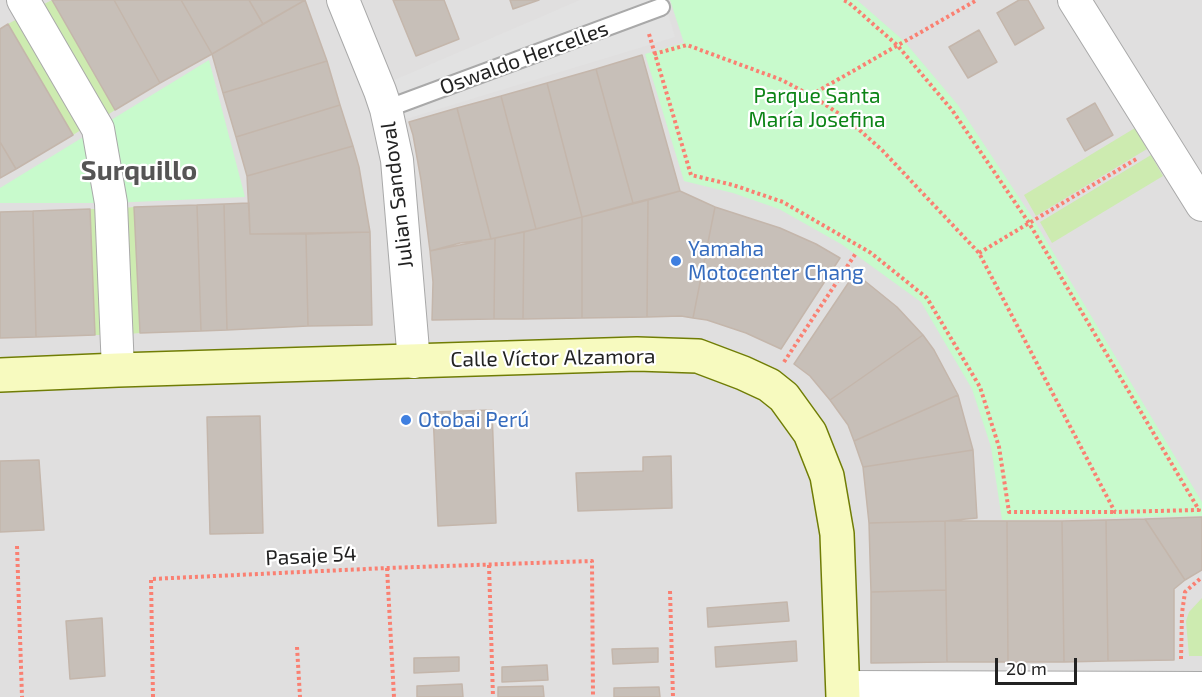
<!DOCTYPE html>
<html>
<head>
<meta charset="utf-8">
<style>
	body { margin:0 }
	#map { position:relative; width:1202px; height:697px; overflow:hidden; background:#f2efe9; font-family:"Exo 2",sans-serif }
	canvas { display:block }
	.scale { position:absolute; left:995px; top:658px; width:82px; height:27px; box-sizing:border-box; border:3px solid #222; border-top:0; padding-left:8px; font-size:18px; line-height:21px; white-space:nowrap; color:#222; -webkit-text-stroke:4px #fff; paint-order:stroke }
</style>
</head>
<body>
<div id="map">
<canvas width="1202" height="697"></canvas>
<div class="scale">20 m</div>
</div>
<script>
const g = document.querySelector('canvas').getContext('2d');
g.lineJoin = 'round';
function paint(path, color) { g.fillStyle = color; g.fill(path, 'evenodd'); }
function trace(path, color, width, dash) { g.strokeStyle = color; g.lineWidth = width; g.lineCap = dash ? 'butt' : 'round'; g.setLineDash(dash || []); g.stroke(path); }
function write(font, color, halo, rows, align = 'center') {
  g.font = font + ' "Exo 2",sans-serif'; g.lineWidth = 4.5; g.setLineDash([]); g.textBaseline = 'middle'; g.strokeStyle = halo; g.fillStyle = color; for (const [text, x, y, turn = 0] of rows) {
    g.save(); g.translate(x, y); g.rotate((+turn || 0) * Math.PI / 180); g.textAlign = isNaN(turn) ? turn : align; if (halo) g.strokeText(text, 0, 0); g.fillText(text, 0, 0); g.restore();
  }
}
const residential = new Path2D(`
	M 0,0 L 1202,0 L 1202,697 L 0,697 Z`);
const grass = new Path2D(`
	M 52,0 L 115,110 L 106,116 L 42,5 Z
	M 19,18 L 84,128 L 73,135 L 8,24 Z
	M 1135,128 L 1147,149 L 1036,216 L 1024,195 Z
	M 1151,155 L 1163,176 L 1052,243 L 1040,222 Z
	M 134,207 L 140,333 L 129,334 L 124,208 Z
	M 90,209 L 101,209 L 106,335 L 95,335 Z
	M 1202,598 L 1202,656 L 1189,656 L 1186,621 L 1189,612 Z`);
const park = new Path2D(`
	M 670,0 L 857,0 L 904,41 L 958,105 L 1034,220 L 1202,502 L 1202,516 L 1002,520 L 991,447 L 972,389 L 921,302 L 841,244 L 779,209 L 733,193 L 684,181 L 645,54 L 684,43 Z
	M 209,60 L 245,197 L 111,203 L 0,203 L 0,188 Z`);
const parking = new Path2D(`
	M 580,0 L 664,0 L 675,37 L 406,119 L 392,81 Z`);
const building = new Path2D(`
	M 52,0 L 114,0 L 160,83 L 115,110 Z
	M 114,0 L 181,0 L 212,54 L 160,83 Z
	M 181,0 L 249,0 L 263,24 L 212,54 Z
	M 249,0 L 305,0 L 263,24 Z
	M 305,0 L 327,61 L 223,93 L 212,54 Z
	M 393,0 L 444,0 L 459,39 L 416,56 Z
	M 510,0 L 539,0 L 513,9 Z
	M 1019,0 L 1028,0 L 1044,28 L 1015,45 L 997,13 Z
	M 8,24 L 73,135 L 16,169 L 0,142 L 0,29 Z
	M 979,30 L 997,62 L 968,78 L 949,47 Z
	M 642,55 L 680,191 L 633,203 L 596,69 Z
	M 327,61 L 340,105 L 236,137 L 223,93 Z
	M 596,69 L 633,203 L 582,217 L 547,83 Z
	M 547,83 L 582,217 L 536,229 L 501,96 Z
	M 501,96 L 536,229 L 491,239 L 457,108 Z
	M 1095,103 L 1113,135 L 1085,151 L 1067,119 Z
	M 340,105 L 353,146 L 247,176 L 236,137 Z
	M 457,108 L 491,239 L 460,243 L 430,251 L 421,180 L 413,135 L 409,122 Z
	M 0,142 L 16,169 L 0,178 Z
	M 353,146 L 359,167 L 370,232 L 250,234 L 247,176 Z
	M 680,191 L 715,207 L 693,318 L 681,316 L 647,317 L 648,200 Z
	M 648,200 L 647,317 L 582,318 L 582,217 Z
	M 249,203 L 250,234 L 306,234 L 308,326 L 227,330 L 224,204 Z
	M 224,204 L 227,330 L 201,331 L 197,205 Z
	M 197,205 L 201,331 L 140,333 L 134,207 Z
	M 715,207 L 780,228 L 816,244 L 840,258 L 781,349 L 746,333 L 707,320 L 693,318 Z
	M 90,209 L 95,335 L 36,337 L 33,211 Z
	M 33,211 L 36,337 L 0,338 L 0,212 Z
	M 582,217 L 582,318 L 523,319 L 524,232 Z
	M 370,232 L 372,325 L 308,326 L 306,234 Z
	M 524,232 L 523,319 L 494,319 L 495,238 Z
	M 495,238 L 494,319 L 432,320 L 433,282 L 430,251 Z
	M 855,273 L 897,307 L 923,335 L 830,400 L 810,376 L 794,364 Z
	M 923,335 L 934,350 L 958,395 L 854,441 L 848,425 L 830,400 Z
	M 958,395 L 973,450 L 863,467 L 854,441 Z
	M 492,410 L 496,523 L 438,526 L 433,412 Z
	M 260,416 L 263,533 L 210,534 L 207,417 Z
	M 973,450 L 977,518 L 945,521 L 869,523 L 863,467 Z
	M 671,456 L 672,508 L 578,511 L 576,473 L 643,471 L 643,457 Z
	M 39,460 L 44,530 L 0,532 L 0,461 Z
	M 1202,517 L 1202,570 L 1185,580 L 1145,519 Z
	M 1145,519 L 1185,580 L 1174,589 L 1174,660 L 1108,661 L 1106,520 Z
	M 1106,520 L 1108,661 L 1064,662 L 1062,521 Z
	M 945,521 L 1007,521 L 1008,662 L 947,662 Z
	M 945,521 L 946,590 L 871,592 L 869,523 Z
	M 1007,521 L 1062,521 L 1064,662 L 1008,662 Z
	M 946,590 L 947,662 L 871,663 L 871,592 Z
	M 787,602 L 789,621 L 708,627 L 707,608 Z
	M 102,618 L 105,676 L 70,679 L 66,621 Z
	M 796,641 L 797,661 L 716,667 L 715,647 Z
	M 658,648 L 658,662 L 613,664 L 612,649 Z
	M 459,657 L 459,671 L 414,673 L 414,658 Z
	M 547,665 L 548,680 L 502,682 L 502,667 Z
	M 462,684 L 463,697 L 417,697 L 417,686 Z
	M 543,686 L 544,697 L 498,697 L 498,687 Z
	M 659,687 L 660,697 L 614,697 L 614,688 Z`);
const path = new Path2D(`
	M 649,34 L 691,175 L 733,185 L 783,202 L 871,253 L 927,298 L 980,387 L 999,447 L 1009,512 L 1115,512
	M 654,54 L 687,45 L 782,80 L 817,99 L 848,120 L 882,150 L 979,253 L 1115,512 L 1199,510 L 1029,223 L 952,110 L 897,45 L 848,2 L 843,0
	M 811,95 L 977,0
	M 979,253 L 1138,158
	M 784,362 L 856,253
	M 17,546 L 22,697
	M 489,565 L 493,697
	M 387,568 L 394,697
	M 670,591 L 673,697
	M 297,647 L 300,697
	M 1181,659 L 1182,613 L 1185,592 L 1202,577
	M 153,697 L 151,579 L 387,568 L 592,561 L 593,697`);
const lane = new Path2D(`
	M 386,109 L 661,7`);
const street = new Path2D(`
	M 23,0 L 98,129 L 111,203 L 118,370
	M 343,0 L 380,91 L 386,109 L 397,160 L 414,362
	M 1074,0 L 1202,205
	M 843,687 L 1202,688`);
const secondary = new Path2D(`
	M 0,375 L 118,370 L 637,354 L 698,356 L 743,373 L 769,385 L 784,397 L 810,433 L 827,476 L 837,534 L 843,697`);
const markers = [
	[676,261,6,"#3f7fe0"],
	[406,420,6,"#3f7fe0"]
];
const streetNames = [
	["Oswaldo Hercelles",524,58,-20],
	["Julian Sandoval",397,195,-97],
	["Calle Víctor Alzamora",553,358,-1],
	["Pasaje 54",311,556,-3]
];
const parkNames = [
	["Parque Santa",817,96],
	["María Josefina",817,120]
];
const shopNames = [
	["Yamaha",688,249],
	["Motocenter Chang",688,273],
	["Otobai Perú",418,420]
];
const districtNames = [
	["Surquillo",139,171]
];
paint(residential, '#e0dfdf');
paint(grass, '#cdebb0');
paint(park, '#c8facc');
paint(parking, '#e2e2e2');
paint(building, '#c7bfb8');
trace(building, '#c4b6ab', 1.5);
trace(lane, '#a9a9a9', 20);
trace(street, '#a9a9a9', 34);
trace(secondary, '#707d05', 36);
trace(path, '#fa8072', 4, [3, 3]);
trace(lane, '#fff', 16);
trace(street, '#fff', 32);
trace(secondary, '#f7fabf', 33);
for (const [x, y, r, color] of markers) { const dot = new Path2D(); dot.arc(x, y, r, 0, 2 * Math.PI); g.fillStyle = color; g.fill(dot); trace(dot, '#fff', 2); }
write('21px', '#222', '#fff', streetNames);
write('21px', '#0c8416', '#fff', parkNames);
write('21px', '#366cbe', '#fff', shopNames, 'left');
write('bold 27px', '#555', '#fff', districtNames);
</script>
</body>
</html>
